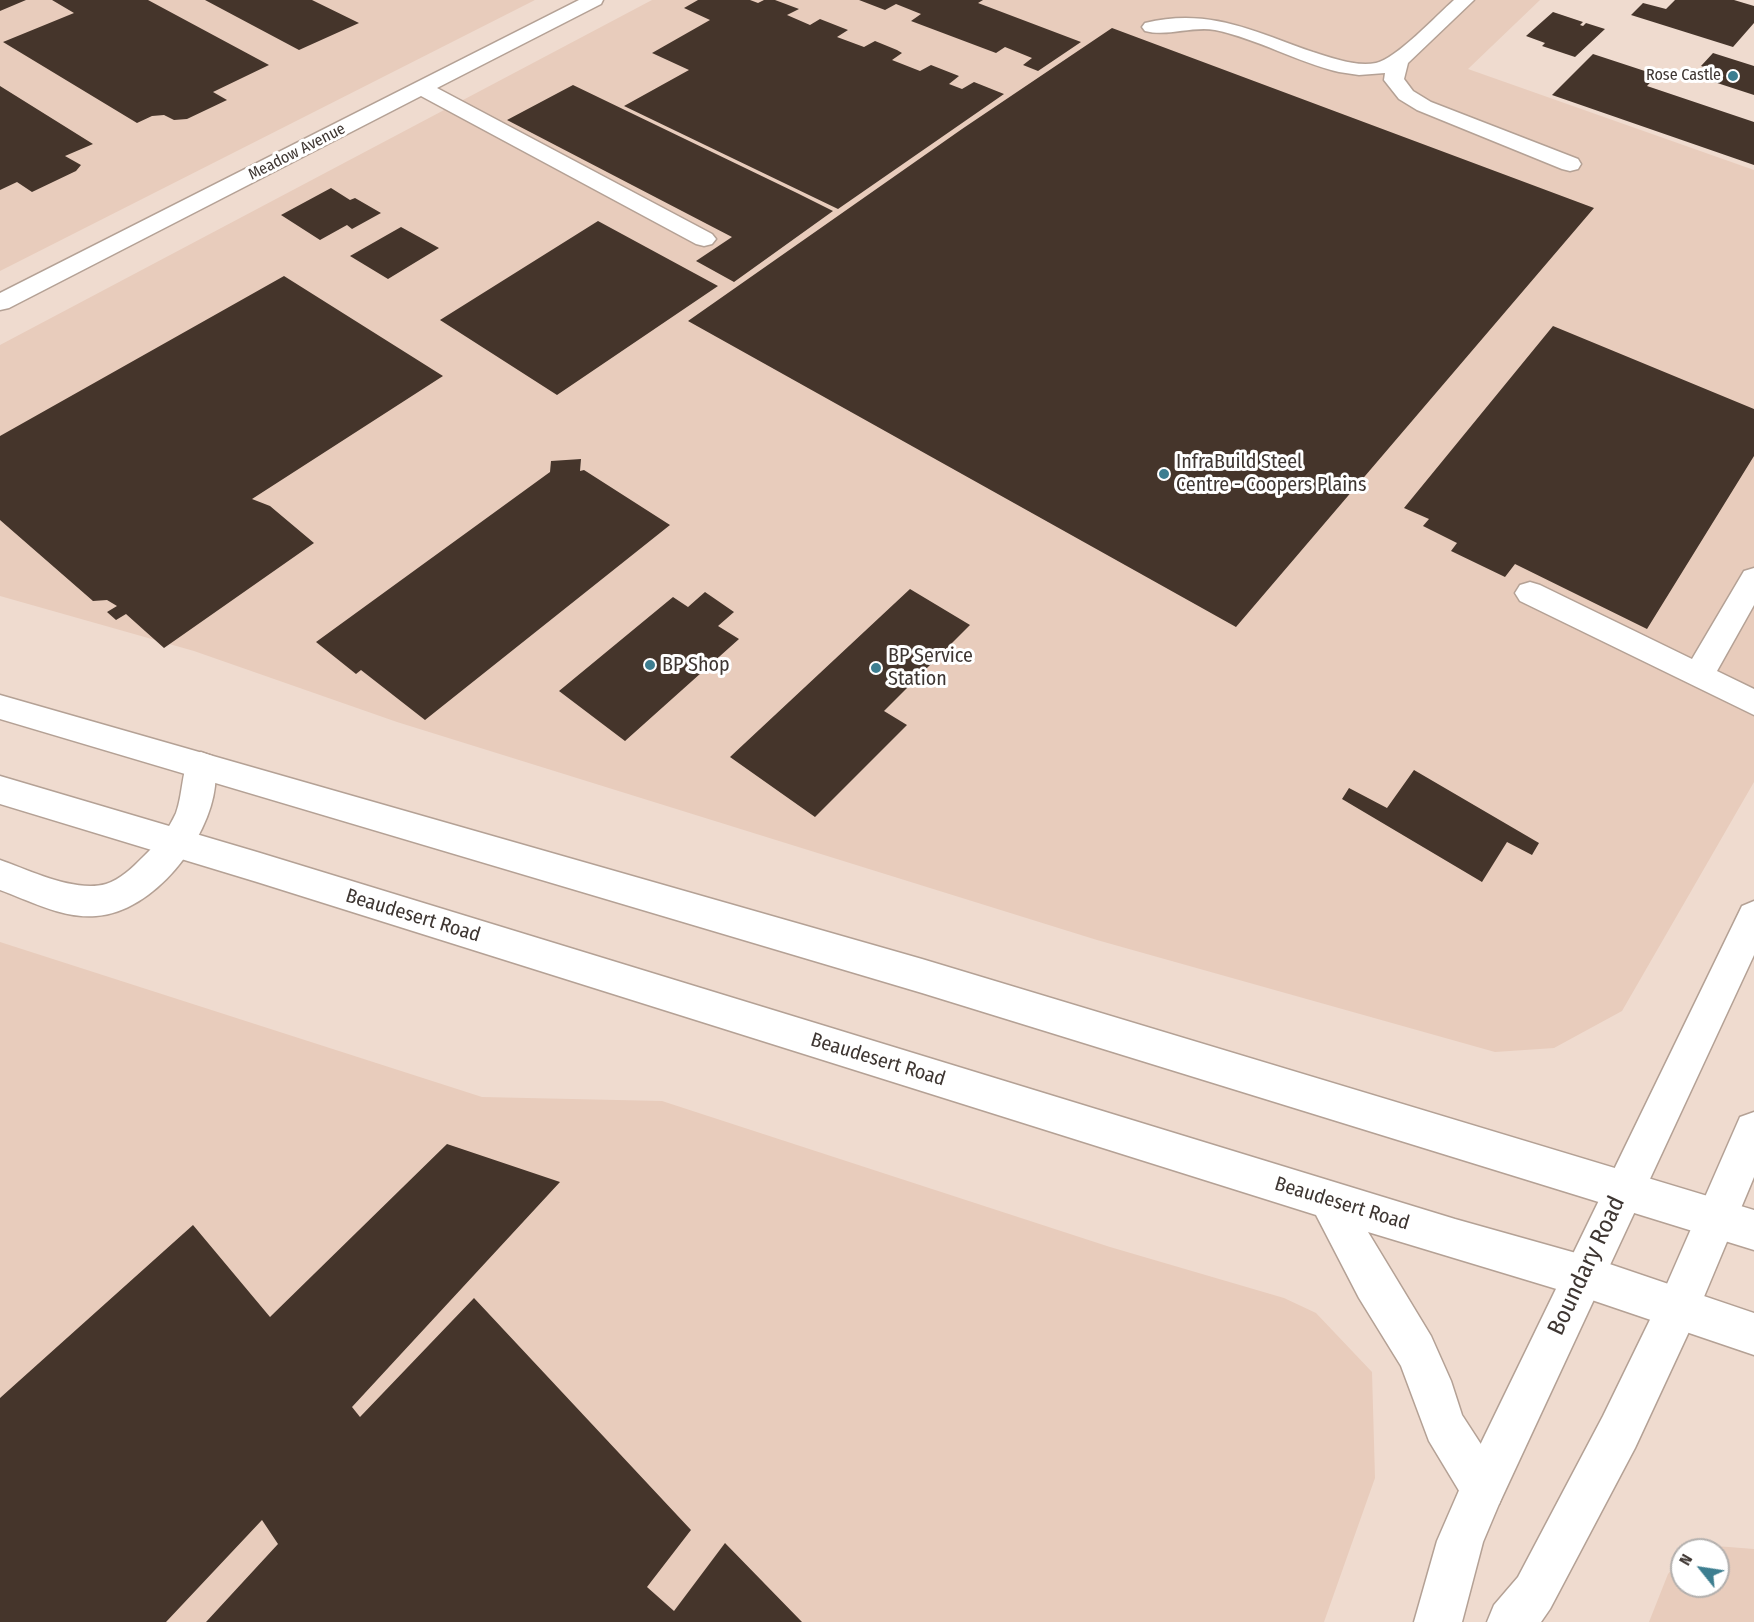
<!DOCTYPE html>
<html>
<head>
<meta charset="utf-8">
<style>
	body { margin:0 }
	#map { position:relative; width:1754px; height:1622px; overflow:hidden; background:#efdbcf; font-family:"Fira Sans Condensed",sans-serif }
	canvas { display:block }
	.north { position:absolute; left:1670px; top:1538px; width:60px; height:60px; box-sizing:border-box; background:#fff; border:2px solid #b2afad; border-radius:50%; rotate:300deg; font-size:16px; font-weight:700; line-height:24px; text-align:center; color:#3e3632 }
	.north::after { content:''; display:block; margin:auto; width:21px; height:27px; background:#3d7e90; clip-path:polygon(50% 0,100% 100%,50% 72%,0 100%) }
</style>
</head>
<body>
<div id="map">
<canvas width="1754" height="1622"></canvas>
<div class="north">N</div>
</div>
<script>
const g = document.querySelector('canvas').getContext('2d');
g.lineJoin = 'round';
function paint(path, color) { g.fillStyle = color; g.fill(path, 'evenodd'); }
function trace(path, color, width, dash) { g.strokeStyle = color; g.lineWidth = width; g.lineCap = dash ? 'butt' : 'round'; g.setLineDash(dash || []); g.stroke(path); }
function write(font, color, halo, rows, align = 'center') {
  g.font = font + ' "Fira Sans Condensed",sans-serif'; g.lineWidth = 6; g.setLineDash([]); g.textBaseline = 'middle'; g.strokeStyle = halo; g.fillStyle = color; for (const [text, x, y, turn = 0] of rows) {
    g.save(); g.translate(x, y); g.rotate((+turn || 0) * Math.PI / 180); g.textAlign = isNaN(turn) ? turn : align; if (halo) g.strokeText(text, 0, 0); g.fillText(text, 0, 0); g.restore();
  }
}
const built = new Path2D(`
	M 0,0 L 535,0 L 0,271 Z
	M 652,0 L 1540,0 L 1468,69 L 1754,170 L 1754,782 L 1622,1011 L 1554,1048 L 1495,1052 L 1097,940 L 397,722 L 194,651 L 0,596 L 0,345 Z
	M 0,942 L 482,1097 L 662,1101 L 1110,1247 L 1284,1298 L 1316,1313 L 1372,1372 L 1375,1478 L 1324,1622 L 0,1622 Z
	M 1716,1546 L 1754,1549 L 1754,1622 L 1649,1622 L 1668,1574 L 1682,1558 L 1682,1586 L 1718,1586 L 1718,1550 L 1697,1550 Z`);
const building = new Path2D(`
	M 0,0 L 26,0 L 0,11 Z
	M 52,0 L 148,0 L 269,65 L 213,92 L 227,100 L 187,119 L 174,120 L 164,115 L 152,116 L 137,123 L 3,42 L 74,13 Z
	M 205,0 L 312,0 L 359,23 L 299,50 Z
	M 698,0 L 750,0 L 758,3 L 764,0 L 775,0 L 799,9 L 787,15 L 810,25 L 820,19 L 848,30 L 837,37 L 864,47 L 875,41 L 897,50 L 902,53 L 892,60 L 920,71 L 931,65 L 959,76 L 949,84 L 962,89 L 974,82 L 1004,94 L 838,209 L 624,106 L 689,70 L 652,53 L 710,20 L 684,8 Z
	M 859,0 L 983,0 L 978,3 L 1081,42 L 1038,71 L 1023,65 L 1032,58 L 1005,47 L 996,53 L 911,21 L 921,14 L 896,4 L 885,10 Z
	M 1675,0 L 1734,0 L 1754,6 L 1754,23 L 1733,47 L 1631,15 L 1643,3 L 1666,9 Z
	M 1553,12 L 1583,22 L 1580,25 L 1583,26 L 1586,23 L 1605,29 L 1575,57 L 1542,46 L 1545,43 L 1526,36 Z
	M 1112,28 L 1594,208 L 1236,627 L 688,321 L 962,129 Z
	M 1713,53 L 1754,66 L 1754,95 L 1708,80 L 1717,71 L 1701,66 Z
	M 1593,54 L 1657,75 L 1647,86 L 1754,122 L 1754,165 L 1552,95 Z
	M 573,85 L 797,193 L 833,211 L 734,282 L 696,261 L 732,237 L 507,120 Z
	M 0,86 L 93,144 L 65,156 L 81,165 L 76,171 L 32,192 L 17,182 L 0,190 Z
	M 331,188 L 350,200 L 355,198 L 381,213 L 352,229 L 347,225 L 320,240 L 281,215 Z
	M 598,221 L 718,286 L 557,395 L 440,320 Z
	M 401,227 L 439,248 L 388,279 L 350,256 Z
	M 284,276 L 443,376 L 252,499 L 270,506 L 314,543 L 164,648 L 126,614 L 116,620 L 107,612 L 117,606 L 107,600 L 93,601 L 0,520 L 0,436 Z
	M 1553,326 L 1754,409 L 1754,456 L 1647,629 L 1515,564 L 1505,577 L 1451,551 L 1457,543 L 1423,526 L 1429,519 L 1404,508 Z
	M 581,459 L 580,471 L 584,470 L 670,525 L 425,720 L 361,670 L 356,674 L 316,642 L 550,472 L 551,461 Z
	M 910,589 L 970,625 L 884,711 L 907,725 L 815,817 L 730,757 Z
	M 705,592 L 734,612 L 718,626 L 739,639 L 625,741 L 559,691 L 673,597 L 688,607 Z
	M 1414,770 L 1539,843 L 1532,855 L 1507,842 L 1482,882 L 1342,799 L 1349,788 L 1387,808 Z
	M 447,1144 L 560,1182 L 352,1407 L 360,1417 L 474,1298 L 691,1530 L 647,1587 L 674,1611 L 725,1543 L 802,1622 L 206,1622 L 278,1544 L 262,1520 L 166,1622 L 0,1622 L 0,1398 L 193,1225 L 270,1317 Z`);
const minor = new Path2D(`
	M 579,0 L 603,0 L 601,4 L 437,88 L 712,234 L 716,239 L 712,244 L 704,246 L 696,244 L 421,96 L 9,308 L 0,310 L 0,293 Z
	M 1454,0 L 1474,0 L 1408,63 L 1404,79 L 1413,91 L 1431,102 L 1578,159 L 1581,164 L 1578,169 L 1570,171 L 1562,169 L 1417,110 L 1399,99 L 1384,80 L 1385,73 L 1359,75 L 1339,72 C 1297,62 1258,39 1215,30 C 1192,26 1167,37 1145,31 L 1142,27 L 1145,23 C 1209,7 1255,32 1313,52 C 1332,58 1356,67 1376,63 C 1396,59 1437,15 1454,0 Z
	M 1754,568 L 1754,605 L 1717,671 L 1754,689 L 1754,715 L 1520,601 L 1515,593 L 1520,585 L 1530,582 L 1540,585 L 1692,659 L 1744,571 Z
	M 201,752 L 212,756 C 218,766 216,775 215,786 C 209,840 154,912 96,916 C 64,919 30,901 0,890 L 0,860 C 29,870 75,893 106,884 C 120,880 133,867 143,857 C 156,845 169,829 176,813 C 183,794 181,774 190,756 Z`);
const major = new Path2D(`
	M 1754,901 L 1754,955 L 1499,1504 L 1483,1542 L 1462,1622 L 1414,1622 L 1437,1541 L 1467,1472 L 1742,906 Z
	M 1754,1112 L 1754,1177 L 1693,1323 L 1635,1448 L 1550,1609 L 1541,1622 L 1487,1622 L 1494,1605 L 1518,1577 L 1603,1416 L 1663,1293 L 1740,1117 Z`);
const highway = new Path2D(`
	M 0,695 L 922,959 L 1754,1210 L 1754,1250 L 922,993 L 0,719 Z
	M 0,776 L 257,852 L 1455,1219 L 1583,1255 L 1754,1313 L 1754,1355 L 1583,1297 L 1368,1232 L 1431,1336 L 1451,1381 L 1462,1415 L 1499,1472 L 1505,1488 L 1499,1504 L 1483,1510 L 1467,1504 L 1429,1441 L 1401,1366 L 1359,1298 L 1316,1215 L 257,882 L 0,804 Z`);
const markers = [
	[1733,76,6,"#3d7e90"],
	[1164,474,6,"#3d7e90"],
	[650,665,6,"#3d7e90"],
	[876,668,6,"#3d7e90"]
];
const farPoinames = [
	["Rose Castle",1721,76]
];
const farStreetnames = [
	["Meadow Avenue",297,152,-27]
];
const poiNames = [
	["InfraBuild Steel",1176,462],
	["Centre - Coopers Plains",1176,485],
	["BP Service",888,656],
	["Station",888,679],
	["BP Shop",662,665]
];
const streetNames = [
	["Beaudesert Road",413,916,17],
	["Beaudesert Road",878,1060,17],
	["Beaudesert Road",1342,1204,17]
];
const nearStreetnames = [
	["Boundary Road",1587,1266,-65]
];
paint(built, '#e8ccbc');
paint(building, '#45352b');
trace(minor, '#b4a195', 3);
trace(major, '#b4a195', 3);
trace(highway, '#b4a195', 3);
paint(minor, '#fff');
paint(major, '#fff');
paint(highway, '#fff');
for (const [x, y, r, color] of markers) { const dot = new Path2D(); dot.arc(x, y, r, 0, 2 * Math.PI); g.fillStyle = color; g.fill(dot); trace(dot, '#fff', 2); }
write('16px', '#3e3632', '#fff', farPoinames, 'right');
write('16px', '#3e3632', '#fff', farStreetnames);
write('20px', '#3e3632', '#fff', poiNames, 'left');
write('20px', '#3e3632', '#fff', streetNames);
write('24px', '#3e3632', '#fff', nearStreetnames);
</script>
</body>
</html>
